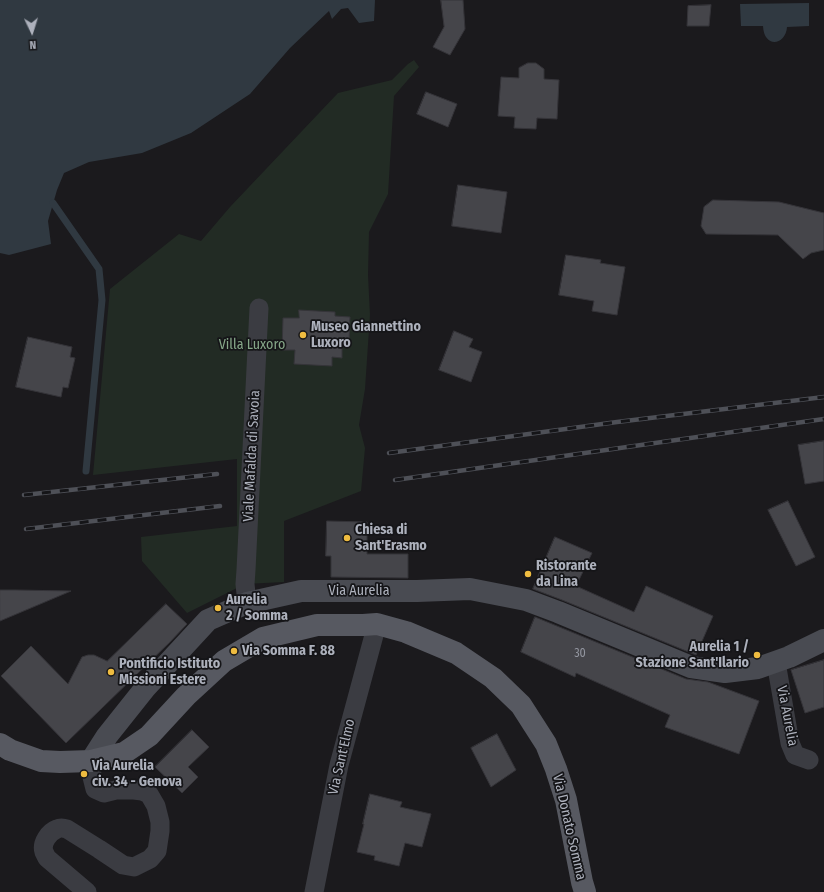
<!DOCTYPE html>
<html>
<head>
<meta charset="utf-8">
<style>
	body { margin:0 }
	#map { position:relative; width:824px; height:892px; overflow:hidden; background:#1b1a1d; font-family:"Fira Sans Condensed",sans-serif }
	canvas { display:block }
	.north { position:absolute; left:12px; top:12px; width:40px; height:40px; -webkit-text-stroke:3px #151518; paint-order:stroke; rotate:176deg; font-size:11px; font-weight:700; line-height:16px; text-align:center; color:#adb1bc }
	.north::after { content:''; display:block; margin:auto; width:14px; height:18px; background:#adb1bc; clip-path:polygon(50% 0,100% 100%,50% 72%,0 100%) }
</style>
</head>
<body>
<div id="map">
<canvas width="824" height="892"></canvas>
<div class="north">N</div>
</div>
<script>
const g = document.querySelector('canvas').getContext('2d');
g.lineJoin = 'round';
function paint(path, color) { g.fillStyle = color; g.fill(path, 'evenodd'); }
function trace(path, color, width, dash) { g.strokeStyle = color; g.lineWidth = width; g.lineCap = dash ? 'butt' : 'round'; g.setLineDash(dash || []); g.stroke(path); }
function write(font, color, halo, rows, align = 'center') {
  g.font = font + ' "Fira Sans Condensed",sans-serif'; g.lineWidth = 3.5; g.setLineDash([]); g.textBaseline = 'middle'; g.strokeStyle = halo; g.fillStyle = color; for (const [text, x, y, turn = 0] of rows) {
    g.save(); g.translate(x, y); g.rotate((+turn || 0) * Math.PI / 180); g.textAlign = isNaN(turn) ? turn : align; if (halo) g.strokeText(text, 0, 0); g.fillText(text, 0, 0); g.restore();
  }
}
const green = new Path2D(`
	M 414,60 L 419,67 L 394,96 L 388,194 L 369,232 L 368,275 L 370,315 L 365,389 L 359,425 L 365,448 L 361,491 L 284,521 L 284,582 L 245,584 L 187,613 L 142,561 L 141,537 L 237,526 L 237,459 L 93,475 L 110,289 L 179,234 L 201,241 L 230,207 L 338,93 L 392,80 L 408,64 Z`);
const water = new Path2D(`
	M 0,0 L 375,0 L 374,21 L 359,23 L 348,8 L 341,9 L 332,19 L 329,11 L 290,48 L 250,94 L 191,133 L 142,153 L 89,162 L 64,173 L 57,190 L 48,221 L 51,244 L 9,255 L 0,253 Z
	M 809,3 L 809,26 L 787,27 C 786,45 764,49 763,26 L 741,26 L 740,4 Z`);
const stream = new Path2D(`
	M 53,203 L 99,269 L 102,300 L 86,471`);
const building = new Path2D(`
	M 441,0 L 463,0 L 465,29 L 450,55 L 433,47 L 444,27 Z
	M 711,5 L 709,26 L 687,26 L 688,6 Z
	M 528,63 L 536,63 L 544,69 L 544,79 L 559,80 L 557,119 L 537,118 L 536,129 L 514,128 L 515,117 L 498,116 L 501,77 L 519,78 L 519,68 Z
	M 426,92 L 457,104 L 448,127 L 417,114 Z
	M 458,185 L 507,192 L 501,233 L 452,226 Z
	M 713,200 L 779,202 L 824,213 L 824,250 L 811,253 L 803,259 L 778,235 L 706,234 L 701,226 L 704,207 Z
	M 566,255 L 601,260 L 600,263 L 625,267 L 617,315 L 592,311 L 594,301 L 559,295 Z
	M 299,310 L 335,312 L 335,316 L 350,317 L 349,343 L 342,342 L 342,358 L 332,357 L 332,366 L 294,364 L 295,350 L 282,350 L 283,318 L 299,318 Z
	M 454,331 L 473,339 L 469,347 L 482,352 L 471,382 L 439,370 Z
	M 28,337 L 72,347 L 70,357 L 75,358 L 68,388 L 63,387 L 61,397 L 16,387 Z
	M 824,441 L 824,481 L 805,484 L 798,445 Z
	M 788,501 L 815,557 L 796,566 L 768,510 Z
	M 327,521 L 367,522 L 367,554 L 408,554 L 408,578 L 331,577 L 331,556 L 326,556 Z
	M 555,537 L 592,553 L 576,586 L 634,612 L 646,586 L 713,616 L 696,655 L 562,600 L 533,589 Z
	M 0,590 L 16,590 L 71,591 L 0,621 Z
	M 166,604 L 187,624 L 170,642 L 66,743 L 1,676 L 31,646 L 68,684 L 82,657 L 88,655 L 94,655 L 107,661 Z
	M 535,617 L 686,679 L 708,682 L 759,701 L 739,754 L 665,727 L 670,715 L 576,673 L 575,677 L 521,652 Z
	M 824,660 L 824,707 L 805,713 L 791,670 Z
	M 192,730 L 209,747 L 188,767 L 198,777 L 182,793 L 155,767 Z
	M 497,734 L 516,770 L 491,787 L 471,748 Z
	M 370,794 L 402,802 L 400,807 L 431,814 L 422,847 L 405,843 L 399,866 L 374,860 L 375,856 L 357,852 L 364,824 L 363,824 Z`);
const street = new Path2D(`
	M 247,603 L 245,584 L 246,570 L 259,308
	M 776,662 L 790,743 L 795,755 L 809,760
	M 87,892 L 47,858 C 46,856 45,854 44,852 C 41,843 49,832 57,829 C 61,827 64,828 67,829 L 99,849 L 123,865 L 134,867 L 150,859 L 157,851 L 160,831 L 160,822 L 156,806 L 149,794 L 142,791 L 134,790 L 116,790 L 104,793 L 95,789 L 92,777 L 91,761
	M 314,892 L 339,765 L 377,624`);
const secondary = new Path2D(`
	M 91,761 L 107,736 L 146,687 L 208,620 L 247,603 L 301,591 L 417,591 L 470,589 L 526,600 L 558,612 L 691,667 L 725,672 L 758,668 L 789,657 L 824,640`);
const primary = new Path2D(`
	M 0,744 L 10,750 L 41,761 L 60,762 L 91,761 L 124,753 L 149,736 L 186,696 L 224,661 L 263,638 L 317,625 L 363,625 L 377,624 L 406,632 L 456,653 L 493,678 L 521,705 L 546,744 L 556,769 L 566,800 L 582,882 L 585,892`);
const rail = new Path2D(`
	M 389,453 L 617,422 L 824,397
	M 395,480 L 824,419
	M 24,495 L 217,474
	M 26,529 L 220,506`);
const markers = [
	[303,335,4,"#efbc40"],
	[347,538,4,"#efbc40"],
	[528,574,4,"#efbc40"],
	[218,608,4,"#efbc40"],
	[234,651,4,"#efbc40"],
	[757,655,4,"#efbc40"],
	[111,672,4,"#efbc40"],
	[84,774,4,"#efbc40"]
];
const numberNames = [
	["30",580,654]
];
const poiNames = [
	["Museo Giannettino",311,327],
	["Luxoro",311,343],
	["Chiesa di",355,530],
	["Sant'Erasmo",355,546],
	["Ristorante",536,566],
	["da Lina",536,582],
	["Aurelia",226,600],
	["2 / Somma",226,616],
	["Aurelia 1 /",749,647,"right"],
	["Stazione Sant'Ilario",749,663,"right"],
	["Via Somma F. 88",242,651],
	["Pontificio Istituto",119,664],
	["Missioni Estere",119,680],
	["Via Aurelia",92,766],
	["civ. 34 - Genova",92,782]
];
const parkNames = [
	["Villa Luxoro",252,345]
];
const streetNames = [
	["Viale Mafalda di Savoia",252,456,-87],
	["Via Aurelia",359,591],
	["Via Aurelia",787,716,79],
	["Via Sant'Elmo",342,757,-77],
	["Via Donato Somma",569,827,77]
];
paint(green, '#222b24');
paint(water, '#303941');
trace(stream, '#303941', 7);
paint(building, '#45454a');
trace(building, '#353439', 1);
trace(street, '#3b3c42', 19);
trace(secondary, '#494b52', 22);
trace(primary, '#575961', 22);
trace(rail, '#4e5057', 4.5);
trace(rail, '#151518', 3, [9]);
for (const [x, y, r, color] of markers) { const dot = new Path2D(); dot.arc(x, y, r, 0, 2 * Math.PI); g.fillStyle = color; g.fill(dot); trace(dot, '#151518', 1.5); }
write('12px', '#9396a0', null, numberNames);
write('bold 14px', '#adb1bc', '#151518', poiNames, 'left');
write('14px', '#85a688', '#151518', parkNames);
write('14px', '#adb1bc', '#151518', streetNames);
</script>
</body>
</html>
